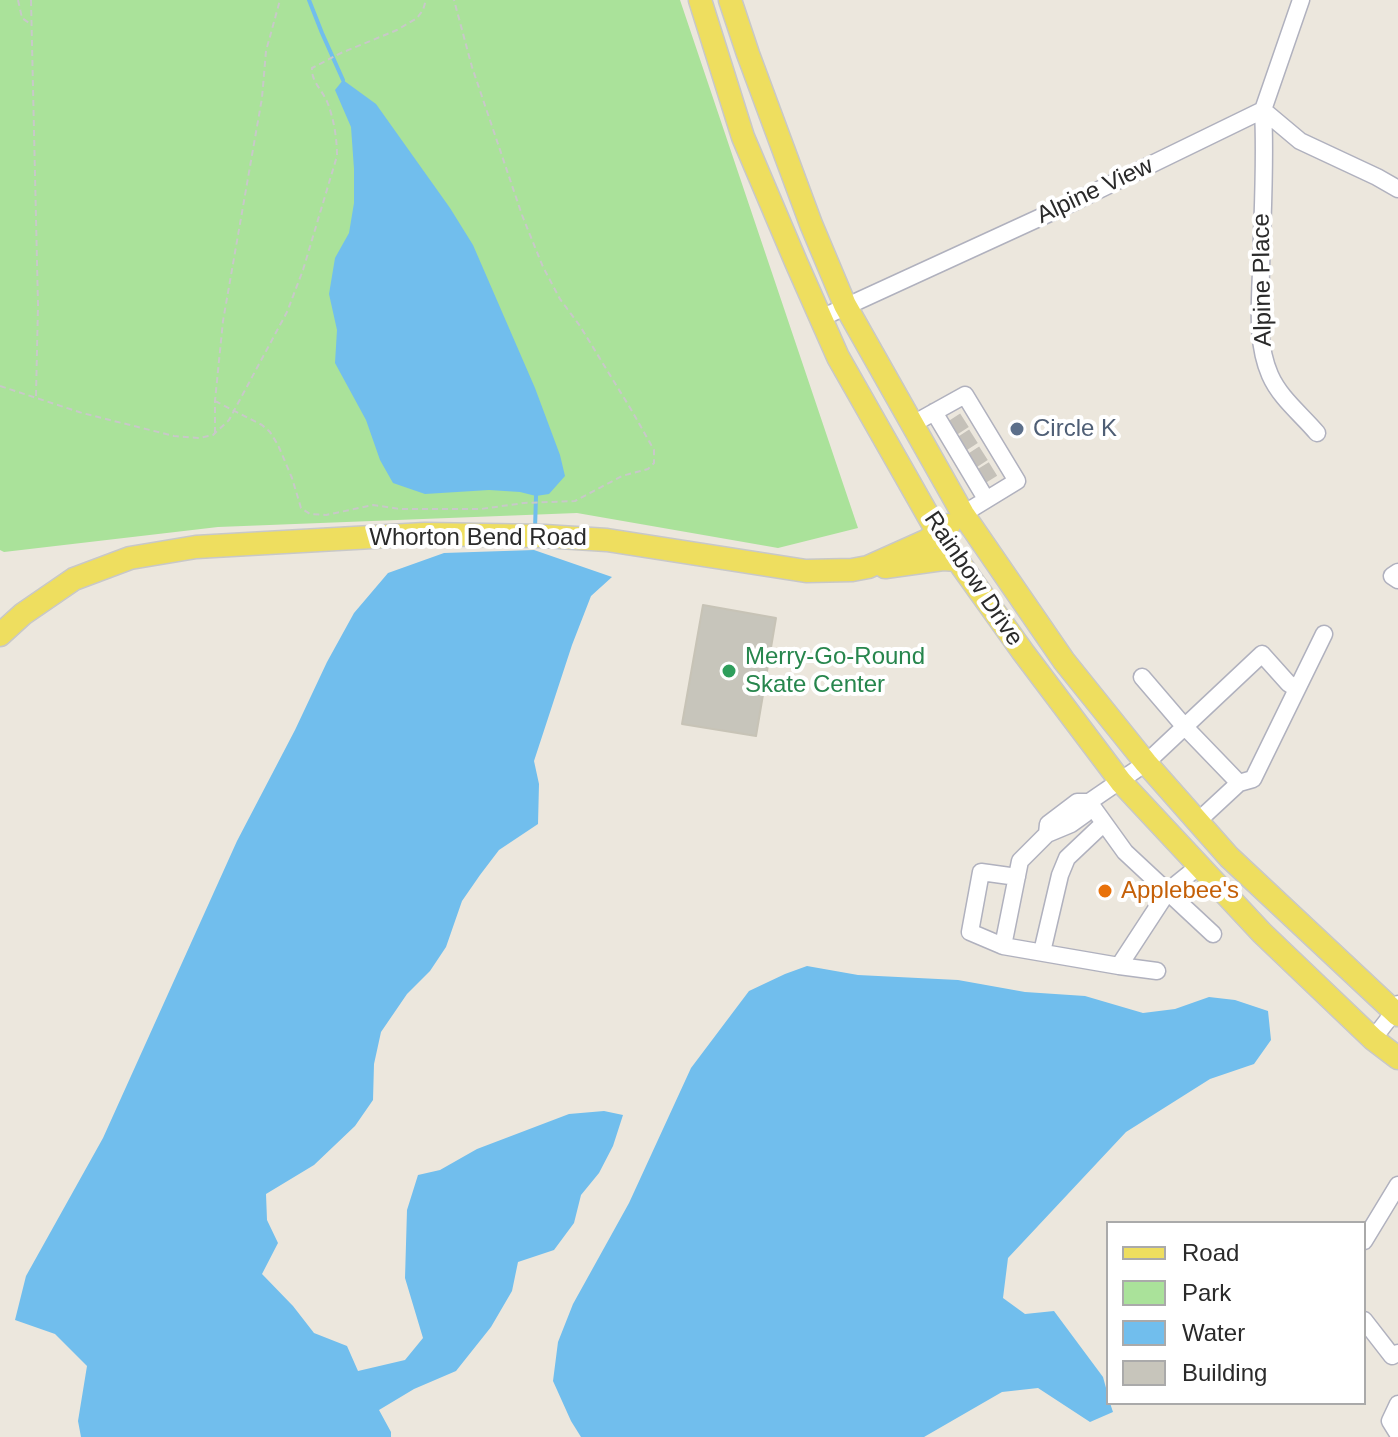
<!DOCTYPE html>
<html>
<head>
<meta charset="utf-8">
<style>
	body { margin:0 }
	#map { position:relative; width:1398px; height:1437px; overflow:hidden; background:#ece7dd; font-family:Arial,sans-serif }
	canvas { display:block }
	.legend { position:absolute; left:1106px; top:1221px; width:260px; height:184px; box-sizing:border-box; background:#fff; border:2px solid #aaa; margin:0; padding:10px 14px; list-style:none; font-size:24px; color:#2a2a2a }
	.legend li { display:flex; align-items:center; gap:16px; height:40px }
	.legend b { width:40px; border:2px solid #aaa }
</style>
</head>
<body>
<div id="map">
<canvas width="1398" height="1437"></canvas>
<ul class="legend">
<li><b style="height:10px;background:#eede5f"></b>Road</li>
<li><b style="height:22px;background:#aae29a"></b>Park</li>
<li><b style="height:22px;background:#71beed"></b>Water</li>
<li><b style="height:22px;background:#c7c5bb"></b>Building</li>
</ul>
</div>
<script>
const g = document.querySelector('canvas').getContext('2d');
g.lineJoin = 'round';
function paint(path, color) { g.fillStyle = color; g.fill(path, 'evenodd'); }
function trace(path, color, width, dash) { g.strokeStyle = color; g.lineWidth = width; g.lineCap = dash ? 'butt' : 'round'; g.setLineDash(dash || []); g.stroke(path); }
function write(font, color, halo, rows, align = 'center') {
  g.font = font + ' Arial,sans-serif'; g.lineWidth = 8; g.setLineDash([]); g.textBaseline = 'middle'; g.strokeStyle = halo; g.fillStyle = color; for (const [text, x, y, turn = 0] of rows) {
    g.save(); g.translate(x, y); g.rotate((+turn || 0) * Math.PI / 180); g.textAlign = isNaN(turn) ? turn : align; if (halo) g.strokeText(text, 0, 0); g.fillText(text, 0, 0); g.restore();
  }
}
const green = new Path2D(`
	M 0,0 L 680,0 L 858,528 L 778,548 L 577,513 L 218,527 L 4,552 L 0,550 Z`);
const water = new Path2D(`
	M 343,80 L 376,104 L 450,208 L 473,245 L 535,388 L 560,455 L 565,476 L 549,494 L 536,496 L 520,492 L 489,490 L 425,494 L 393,483 L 380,460 L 366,420 L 335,363 L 337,330 L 329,294 L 335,258 L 349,233 L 354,203 L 354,169 L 351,127 L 335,90 Z
	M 534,550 L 612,577 L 591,596 L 572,645 L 534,761 L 539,784 L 538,824 L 499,850 L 480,875 L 462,901 L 446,947 L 430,971 L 407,994 L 381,1032 L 374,1064 L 373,1100 L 355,1126 L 314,1165 L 266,1194 L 267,1220 L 278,1243 L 262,1274 L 293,1306 L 314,1333 L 347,1346 L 358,1371 L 405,1360 L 423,1338 L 405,1278 L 407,1210 L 418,1175 L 440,1170 L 477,1149 L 569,1114 L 604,1111 L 623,1115 L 613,1146 L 599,1173 L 581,1195 L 574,1223 L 554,1250 L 518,1262 L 512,1291 L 491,1327 L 456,1371 L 414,1389 L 379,1410 L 391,1432 L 391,1437 L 81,1437 L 78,1421 L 87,1366 L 55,1334 L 15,1320 L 26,1276 L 103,1138 L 237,841 L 295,730 L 327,662 L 354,613 L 388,573 L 444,553 Z
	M 807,966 L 858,975 L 958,980 L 1025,992 L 1085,996 L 1143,1013 L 1175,1009 L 1209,997 L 1235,1000 L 1268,1011 L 1271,1040 L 1254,1064 L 1210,1079 L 1126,1132 L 1008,1258 L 1003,1298 L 1025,1314 L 1054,1311 L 1103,1377 L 1108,1395 L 1108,1403 L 1110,1403 L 1113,1412 L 1090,1422 L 1038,1388 L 1002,1392 L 924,1437 L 581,1437 L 571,1421 L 553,1381 L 558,1342 L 573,1304 L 629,1203 L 691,1068 L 749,991 L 785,974 Z`);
const stream = new Path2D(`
	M 309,0 L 322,33 L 343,80
	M 535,529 L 536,496`);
const building = new Path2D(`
	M 703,605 L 776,618 L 756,736 L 682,724 Z`);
const minorTunnel = new Path2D(`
	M 951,429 L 965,420
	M 960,445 L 974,436
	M 970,462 L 984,453
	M 980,477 L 993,469`);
const path = new Path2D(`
	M 18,0 L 22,18 L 32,25
	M 31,0 L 38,305 L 36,396
	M 0,386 L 82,413 L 174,436 L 199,438 L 213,435 L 229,420 L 287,312 L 303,270 L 337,156 C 337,139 334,120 328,104 C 323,90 311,82 312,68 L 341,53 L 397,30 L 417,18 L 423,10 L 426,0
	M 215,401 L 262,425 L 270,432 L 278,445 L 292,478 L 301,508 L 310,514 L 326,515 L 373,505 L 400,509 L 481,509 L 524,503 L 575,501 L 622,476 L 648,469 L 654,463 L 654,450 L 632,411 L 580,326 L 560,299 L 543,267 L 522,215 L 472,67 L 454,0
	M 215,433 L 215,401 L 223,321 L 262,98 L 266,51 L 280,0`);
const minor = new Path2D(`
	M 1263,110 C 1266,163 1262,218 1261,271 C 1260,305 1256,343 1270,375 C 1280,398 1301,414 1317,433
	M 1263,110 L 1300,141 L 1377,177 L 1398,189
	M 821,318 L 1076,201 L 1263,110 L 1301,0
	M 934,412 L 986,499
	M 911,425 L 965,395 L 1017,481 L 963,514
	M 1398,572 L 1392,576 L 1398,580
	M 1142,677 L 1184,726 L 1239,783 L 1198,821
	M 1239,783 L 1253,779 L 1324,634
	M 1089,802 L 1125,852 L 1213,934
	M 1047,834 L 1048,824 L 1077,802 L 1089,802 L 1146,763 L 1262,654 L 1288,683 L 1297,689
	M 1017,877 L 981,872 L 970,932 L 1003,946 L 1119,966 L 1168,891 L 1199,866
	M 1003,946 L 1020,861 L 1047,834 L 1071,824 L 1085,814 L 1089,802
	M 1042,952 L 1060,875 L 1067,858 L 1104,823
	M 1119,966 L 1157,971
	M 1373,1039 L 1394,1012 L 1398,1004
	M 1364,1241 L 1398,1185
	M 1364,1320 L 1392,1356 L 1398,1353
	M 1398,1404 L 1390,1421 L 1398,1434`);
const major = new Path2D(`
	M 700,0 L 743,137 L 796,262 L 838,357 L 938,533 L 1023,652 L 1121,782 L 1262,933 L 1373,1039 L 1398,1058
	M 730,0 L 748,54 L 811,224 L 845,305 L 963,514 L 1064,661 L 1146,763 L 1229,857 L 1398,1015
	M 885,567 L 943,559 L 957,560
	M 0,635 L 23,614 L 74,579 L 130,558 L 196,547 L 425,534 L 544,536 L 607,540 L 806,571 L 852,570 L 868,567 L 926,541 L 949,525`);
const markers = [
	[1017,429,8,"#5c6f8a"],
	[729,671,8,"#2e9e5b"],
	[1105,891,8,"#e8710a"]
];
const streetNames = [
	["Alpine View",1095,191,-25],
	["Alpine Place",1263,280,-91],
	["Whorton Bend Road",478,538],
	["Rainbow Drive",973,579,56]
];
const serviceNames = [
	["Circle K",1033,429]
];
const leisureNames = [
	["Merry-Go-Round",745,657],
	["Skate Center",745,685]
];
const foodNames = [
	["Applebee's",1121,891]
];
paint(green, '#aae29a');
paint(water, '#71beed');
trace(stream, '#71beed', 4);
paint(building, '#c7c5bb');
trace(building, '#c7c3b6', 2);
trace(minorTunnel, '#c5c1b9', 16, [16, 8]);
trace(minor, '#b0b1be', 19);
trace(major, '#c8c8c8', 25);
trace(path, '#c8c8c8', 2, [6, 4]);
trace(minor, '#fff', 16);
trace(major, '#eede5f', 22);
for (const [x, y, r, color] of markers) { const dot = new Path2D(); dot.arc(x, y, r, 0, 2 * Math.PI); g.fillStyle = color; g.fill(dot); trace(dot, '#fff', 3); }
write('24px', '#2a2a2a', '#fff', streetNames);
write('24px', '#4e5e75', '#fff', serviceNames, 'left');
write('24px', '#27864d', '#fff', leisureNames, 'left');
write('24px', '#c56008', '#fff', foodNames, 'left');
</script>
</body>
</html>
